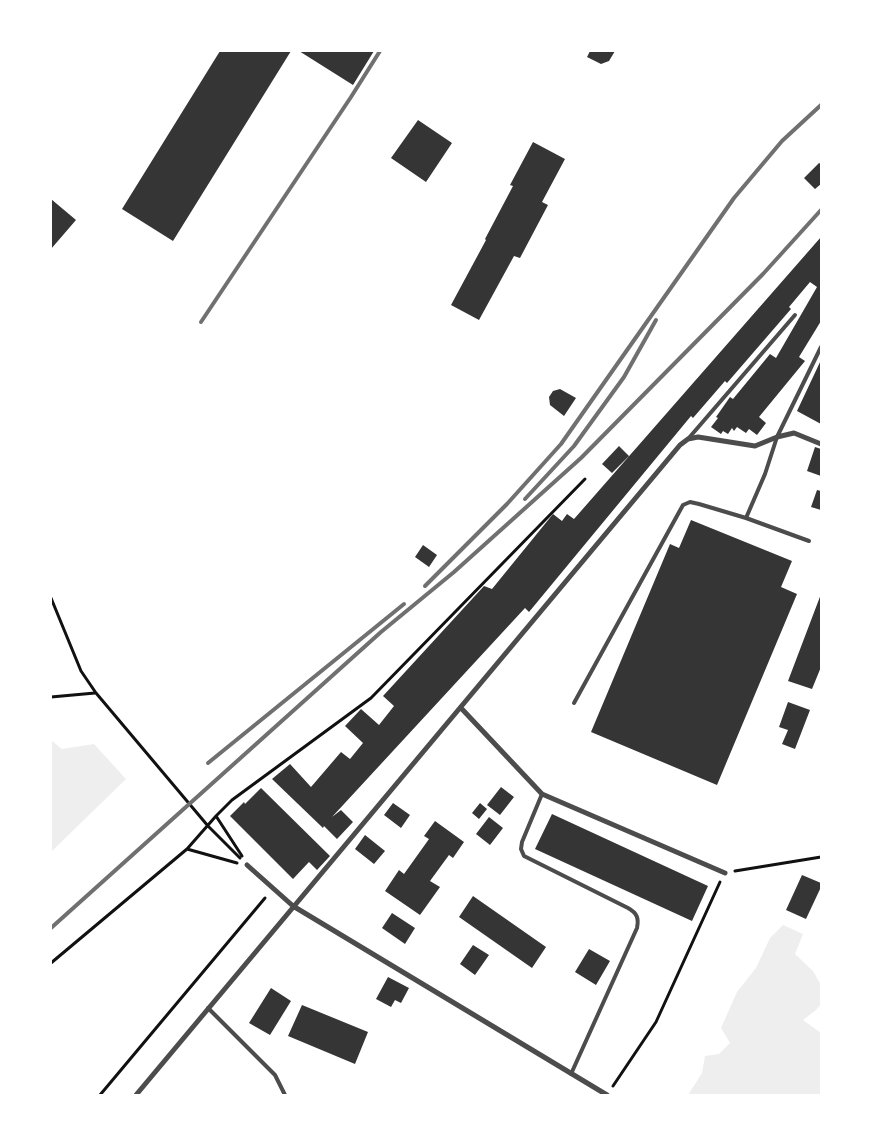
<!DOCTYPE html>
<html>
<head>
<meta charset="utf-8">
<style>
	body { margin:0 }
	#map { position:relative; width:872px; height:1146px; overflow:hidden; background:#fff; font-family:Ubuntu,sans-serif }
	canvas { display:block }
	.frame { position:absolute; inset:0; border:52px solid #fff; pointer-events:none }
</style>
</head>
<body>
<div id="map">
<canvas width="872" height="1146"></canvas>
<div class="frame"></div>
</div>
<script>
const g = document.querySelector('canvas').getContext('2d');
g.lineJoin = 'round';
function paint(path, color) { g.fillStyle = color; g.fill(path, 'evenodd'); }
function trace(path, color, width, dash) { g.strokeStyle = color; g.lineWidth = width; g.lineCap = dash ? 'butt' : 'round'; g.setLineDash(dash || []); g.stroke(path); }
const green = new Path2D(`
	M 51,740 L 62,749 L 94,744 L 126,779 L 51,852 Z
	M 783,925 L 803,934 L 795,954 L 813,971 L 821,985 L 821,1004 L 816,1010 L 803,1020 L 821,1033 L 821,1095 L 688,1095 L 702,1073 L 705,1056 L 719,1054 L 730,1043 L 721,1028 L 737,992 L 756,968 L 770,938 Z`);
const building = new Path2D(`
	M 220,51 L 291,51 L 173,241 L 122,209 Z
	M 299,51 L 374,51 L 353,85 Z
	M 590,51 L 615,51 L 609,61 L 601,64 L 587,57 Z
	M 418,120 L 452,143 L 426,182 L 391,158 Z
	M 533,142 L 565,159 L 542,202 L 548,205 L 520,258 L 514,256 L 479,320 L 451,305 L 486,240 L 485,239 L 513,186 L 510,185 Z
	M 819,163 L 821,164 L 821,184 L 815,189 L 804,178 Z
	M 51,199 L 76,220 L 51,249 Z
	M 821,237 L 821,321 L 799,357 L 805,361 L 759,417 L 766,423 L 757,435 L 749,429 L 746,433 L 737,427 L 734,431 L 732,428 L 728,434 L 723,431 L 721,434 L 711,427 L 718,418 L 716,417 L 730,397 L 733,399 L 770,354 L 776,358 L 817,287 L 810,282 L 789,307 L 791,309 L 727,383 L 725,381 L 693,418 L 691,416 L 529,612 L 525,608 L 332,817 L 341,810 L 353,822 L 337,839 L 324,826 L 323,828 L 272,779 L 290,764 L 311,787 L 341,752 L 350,759 L 363,743 L 345,726 L 361,709 L 379,725 L 394,706 L 383,696 L 484,586 L 492,589 L 553,514 L 562,521 L 567,514 L 574,519 Z
	M 821,360 L 821,424 L 797,411 Z
	M 560,389 L 576,398 L 564,416 L 550,405 L 549,397 L 553,391 Z
	M 619,446 L 629,456 L 612,473 L 602,464 Z
	M 815,447 L 821,449 L 821,476 L 807,471 Z
	M 817,490 L 821,491 L 821,510 L 811,507 Z
	M 691,520 L 792,561 L 781,587 L 797,594 L 717,785 L 591,732 L 670,544 L 679,548 Z
	M 423,545 L 437,555 L 429,567 L 415,557 Z
	M 821,594 L 821,667 L 812,689 L 788,681 Z
	M 788,702 L 810,710 L 795,749 L 782,744 L 788,730 L 779,727 Z
	M 501,787 L 514,797 L 500,815 L 487,805 Z
	M 261,788 L 330,856 L 317,870 L 309,862 L 293,879 L 230,816 L 244,802 L 245,804 Z
	M 393,803 L 410,815 L 401,828 L 384,815 Z
	M 480,803 L 487,809 L 479,819 L 472,813 Z
	M 552,814 L 708,886 L 692,921 L 535,849 Z
	M 489,817 L 503,828 L 490,845 L 476,834 Z
	M 435,821 L 464,842 L 453,858 L 449,855 L 430,881 L 440,887 L 420,915 L 385,891 L 399,870 L 404,874 L 429,839 L 424,836 Z
	M 365,835 L 385,851 L 374,864 L 355,849 Z
	M 802,875 L 821,883 L 821,887 L 806,919 L 786,910 Z
	M 473,896 L 546,947 L 532,968 L 459,917 Z
	M 392,913 L 415,928 L 405,944 L 382,928 Z
	M 473,945 L 489,955 L 475,975 L 460,964 Z
	M 589,949 L 610,961 L 596,985 L 575,972 Z
	M 388,977 L 409,988 L 401,1003 L 395,1000 L 391,1007 L 376,999 Z
	M 271,988 L 291,1001 L 270,1035 L 249,1023 Z
	M 302,1005 L 368,1032 L 355,1064 L 288,1036 Z`);
const path = new Path2D(`
	M 51,598 L 81,671 L 96,693 L 208,826 L 240,858
	M 51,697 L 95,693
	M 187,849 L 216,816
	M 242,856 L 216,816 L 232,800 L 371,698 L 585,479
	M 735,871 L 821,857
	M 51,963 L 187,849 L 237,863
	M 613,1086 L 656,1022 L 720,882
	M 100,1095 L 265,898`);
const service = new Path2D(`
	M 688,439 L 795,315
	M 746,518 L 809,541
	M 574,703 L 683,505 L 690,502 L 699,504 L 746,518 L 765,474 L 777,437 L 821,347
	M 542,794 L 522,842 L 521,849 L 524,856 L 628,908 C 637,913 639,918 637,928 L 571,1074
	M 208,1008 L 275,1075 L 285,1095`);
const minor = new Path2D(`
	M 461,708 L 542,794 L 725,873
	M 247,865 L 293,906 L 607,1095
	M 136,1095 L 680,445 L 688,439 L 698,437 L 755,446 L 777,437 L 794,433 L 821,444`);
const rail = new Path2D(`
	M 201,322 L 351,97 L 380,51
	M 525,499 L 574,446 L 624,377 L 656,320
	M 425,586 L 507,504 L 561,444 L 734,198 L 782,141 L 821,105
	M 208,763 L 404,604
	M 51,928 L 381,632 L 454,572 L 581,458 L 763,274 L 821,210`);
paint(green, '#eee');
paint(building, '#353535');
trace(path, '#111', 3);
trace(service, '#4c4c4c', 4);
trace(minor, '#4c4c4c', 5);
trace(rail, '#707070', 4);
</script>
</body>
</html>
